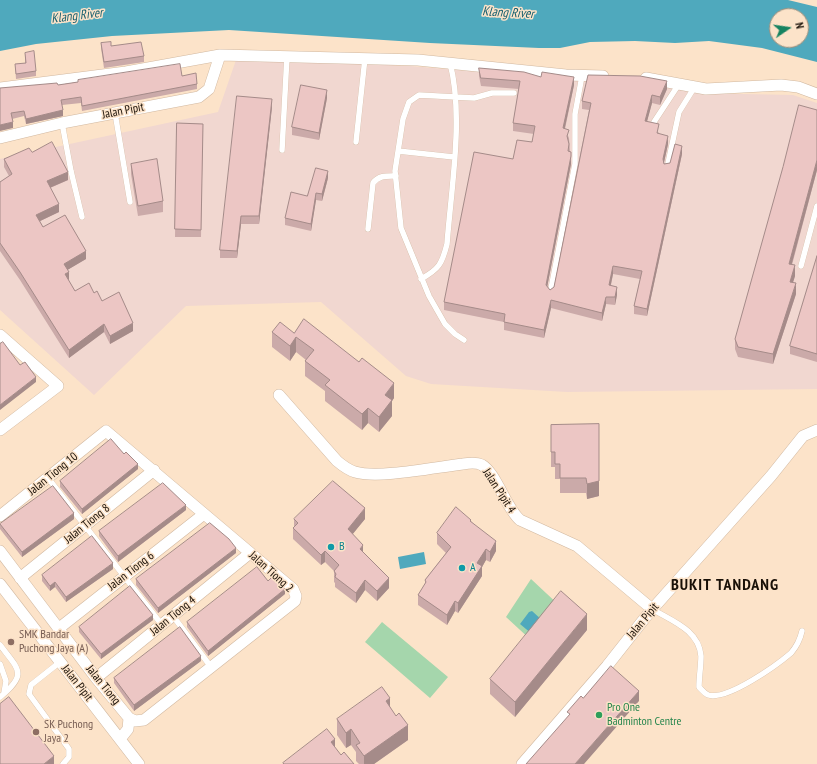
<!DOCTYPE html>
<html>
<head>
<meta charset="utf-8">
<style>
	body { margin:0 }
	#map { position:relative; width:817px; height:764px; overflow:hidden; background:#fce3c9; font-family:"PT Sans Narrow",sans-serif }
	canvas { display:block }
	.north { position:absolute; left:769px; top:8px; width:40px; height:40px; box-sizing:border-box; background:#fce3c9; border:1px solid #a18f7b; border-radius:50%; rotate:77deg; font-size:11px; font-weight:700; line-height:16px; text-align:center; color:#191007 }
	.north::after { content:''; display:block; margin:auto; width:14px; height:18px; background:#168361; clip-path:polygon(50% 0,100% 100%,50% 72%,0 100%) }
</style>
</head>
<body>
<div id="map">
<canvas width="817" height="764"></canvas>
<div class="north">N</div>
</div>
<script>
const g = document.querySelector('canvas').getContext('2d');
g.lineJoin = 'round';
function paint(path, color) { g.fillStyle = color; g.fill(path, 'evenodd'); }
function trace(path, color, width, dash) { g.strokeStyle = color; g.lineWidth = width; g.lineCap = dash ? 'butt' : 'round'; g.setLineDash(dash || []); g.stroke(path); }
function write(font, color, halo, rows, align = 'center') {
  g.font = font + ' "PT Sans Narrow",sans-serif'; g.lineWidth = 3; g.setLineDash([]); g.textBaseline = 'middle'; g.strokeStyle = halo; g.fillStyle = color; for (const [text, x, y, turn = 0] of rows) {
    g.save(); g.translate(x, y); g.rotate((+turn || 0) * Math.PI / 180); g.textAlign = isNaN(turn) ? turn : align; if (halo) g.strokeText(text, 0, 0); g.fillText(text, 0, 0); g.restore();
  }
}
const industrial = new Path2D(`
	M 236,60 L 298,61 L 410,66 L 566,79 L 640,81 L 695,93 L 793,95 L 817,103 L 817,389 L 567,392 L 431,384 L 406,376 L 321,302 L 186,306 L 94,395 L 0,310 L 0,159 L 218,112 Z`);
const green = new Path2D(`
	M 531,579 L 561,607 L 532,641 L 506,617 Z
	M 382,622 L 448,677 L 430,698 L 365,642 Z`);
const water = new Path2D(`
	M 0,0 L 788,0 L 817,7 L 817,62 L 762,48 L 709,41 L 675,43 L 635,41 L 590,42 L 560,48 L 539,48 L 430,43 L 229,30 L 112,36 L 36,44 L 0,51 ZM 777,16 L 801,16 L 801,40 L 777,40 Z
	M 424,552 L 426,564 L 400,569 L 398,557 Z
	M 532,611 L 543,621 L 532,634 L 520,624 L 529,612 Z`);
const lane = new Path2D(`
	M 115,113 L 130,202
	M 654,122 L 679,84
	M 62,123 L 71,171 L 82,217
	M 356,142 L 365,58
	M 282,150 L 287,56
	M 398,151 L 454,157
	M 667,168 L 679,112 L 694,88
	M 368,229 L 373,183 C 379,175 387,176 396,176
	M 801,266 L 817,206
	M 421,279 C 439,269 442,264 447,244 C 451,189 464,116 450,63
	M 550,294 L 575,164 L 575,114 L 582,76
	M 464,340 L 455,334 L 445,324 L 429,296 L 401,228 L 395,171 L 403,119 L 409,102 L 419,95 L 474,98 L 492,93 L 514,93
	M 48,478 L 162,625
	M 652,609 C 672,621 699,630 701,656 C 701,666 699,677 699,687 C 702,690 704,693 708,695 C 727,701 777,665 791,653 C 797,646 800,640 802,631
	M 173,616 L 211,667
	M 0,645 C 19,670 28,674 0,697
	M 60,662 L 31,685 L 29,694 L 69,749 L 69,757 L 63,764
	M 0,664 L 6,681 L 4,693`);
const street = new Path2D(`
	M 646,78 L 706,89 L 781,85 L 798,87 L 817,94
	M 0,88 L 126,72 L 220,55 L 418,60 L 566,75 L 603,76
	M 0,138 L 62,123 L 199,97 L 209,89 L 220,55
	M 0,335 L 58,386 L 0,430
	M 279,395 L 337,461 C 343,466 348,470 355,472 C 379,479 436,467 463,464 C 469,463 476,462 482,465 C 496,473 506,508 520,520 L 577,546 L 652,609
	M 0,516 L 106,431 L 293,589 L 296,596 L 295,601 L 144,720 L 135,721 L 129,718 L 96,678 L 0,551
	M 20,578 L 154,470
	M 0,584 L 139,764
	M 58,629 L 204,514
	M 96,678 L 250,553
	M 120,739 L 128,729 L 129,718
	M 522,764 L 607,666 L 648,614 L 771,476 L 803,436 L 817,430`);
const wall = new Path2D(`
	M 101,43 L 144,56 L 144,62 L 104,68 L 101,48 Z
	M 25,53 L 36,71 L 36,76 L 16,79 L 15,64 L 25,63 Z
	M 479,68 L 574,85 L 565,129 L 569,138 L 571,164 L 547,287 L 550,290 L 554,287 L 589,110 L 582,109 L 582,101 L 667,89 L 660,105 L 652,103 L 647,121 L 659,133 L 668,144 L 664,162 L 664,164 L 670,163 L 682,154 L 647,316 L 634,314 L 634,306 L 640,279 L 613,274 L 611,285 L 617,295 L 615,305 L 606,304 L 602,321 L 551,308 L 544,338 L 504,330 L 504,322 L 444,310 L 444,302 L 513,159 L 532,142 L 534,134 L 513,131 L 513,123 L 519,89 L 481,86 L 479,76 Z
	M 182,76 L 197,84 L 197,89 L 82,111 L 81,103 L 62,105 L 63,116 L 26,124 L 24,116 L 12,119 L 13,128 L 0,88 L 58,85 L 78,82 L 78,80 Z
	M 327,98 L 319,140 L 292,135 L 292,127 Z
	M 272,107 L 259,224 L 241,224 L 237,258 L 220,258 L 220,250 Z
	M 817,110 L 817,170 L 792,265 L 795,276 L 793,282 L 796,294 L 773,364 L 738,357 L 735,349 L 735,339 Z
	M 177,123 L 203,124 L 201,237 L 175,237 Z
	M 32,152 L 68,180 L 50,188 L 59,212 L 40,221 L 43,227 L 86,259 L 67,270 L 69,281 L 75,291 L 94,293 L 133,331 L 110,344 L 104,332 L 69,358 L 20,280 L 0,251 L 0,182 L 9,176 L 4,167 L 4,159 Z
	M 131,164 L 163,201 L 163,212 L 138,216 L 131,174 Z
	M 328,178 L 322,201 L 316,200 L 311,231 L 285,225 L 285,218 L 307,196 Z
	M 817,256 L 817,362 L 790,354 L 790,346 Z
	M 272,332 L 294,333 L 394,398 L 392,401 L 392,416 L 379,432 L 368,423 L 362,430 L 325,401 L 325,391 L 305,376 L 305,361 L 306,360 L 296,352 L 290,361 L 272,347 Z
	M 599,424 L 599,496 L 587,499 L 586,493 L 560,493 L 560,479 L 555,479 L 555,467 L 551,467 L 551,425 Z
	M 124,454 L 138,469 L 82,514 L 60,487 L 60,481 Z
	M 186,510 L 118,562 L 99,536 L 99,531 Z
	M 74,519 L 22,557 L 0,529 L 0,524 Z
	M 294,519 L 365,519 L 352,534 L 363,552 L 389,588 L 377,601 L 365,590 L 356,603 L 335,587 L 335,583 L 334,582 L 334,571 L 325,562 L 321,565 L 293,539 L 293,528 L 294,527 Z
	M 471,521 L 496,551 L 490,562 L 486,560 L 482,567 L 482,576 L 458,613 L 455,611 L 447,625 L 418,605 L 418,595 L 425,584 L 425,580 L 446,553 L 437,544 L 437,533 Z
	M 236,553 L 158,613 L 136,585 L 136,579 Z
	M 113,569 L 66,602 L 55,587 L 50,591 L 42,581 L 42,575 Z
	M 285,594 L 208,656 L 187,627 L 187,622 Z
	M 153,620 L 101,659 L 79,632 L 79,627 Z
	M 587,630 L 515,717 L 490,694 L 490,679 Z
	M 201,661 L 134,711 L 114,683 L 114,678 Z
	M 390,707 L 408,740 L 374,764 L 359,764 L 356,761 L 356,752 L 351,745 L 346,748 L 337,735 L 337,719 Z`);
const shadedWall = new Path2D(`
	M 574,77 L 574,85 L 563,136 L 563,128 Z
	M 667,81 L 667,89 L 660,105 L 660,97 Z
	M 327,90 L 327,98 L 319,140 L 319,133 Z
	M 652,95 L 652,103 L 645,129 L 645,121 Z
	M 272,99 L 272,107 L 259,224 L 259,216 Z
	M 63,110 L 63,116 L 26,124 L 26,119 Z
	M 13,122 L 13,128 L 0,131 L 0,125 Z
	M 668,136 L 668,144 L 663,167 L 663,159 Z
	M 682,146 L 682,154 L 647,316 L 647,309 Z
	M 571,156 L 571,164 L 546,293 L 546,285 Z
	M 817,160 L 817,170 L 789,274 L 789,264 Z
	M 328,171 L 328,178 L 322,201 L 322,194 Z
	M 68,172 L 68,180 L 47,189 L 47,181 Z
	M 316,193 L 316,200 L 311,231 L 311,224 Z
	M 59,204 L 59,212 L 36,223 L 36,215 Z
	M 241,216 L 241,224 L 237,258 L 237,251 Z
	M 86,251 L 86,259 L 64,272 L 64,264 Z
	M 795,265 L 795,276 L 790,292 L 790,282 Z
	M 613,266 L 613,274 L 609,293 L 609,285 Z
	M 69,272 L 69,281 L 65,274 Z
	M 796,283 L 796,294 L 773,364 L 773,354 Z
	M 617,287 L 617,295 L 615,305 L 615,297 Z
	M 606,297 L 606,304 L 602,321 L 602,313 Z
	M 551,300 L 551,308 L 544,338 L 544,330 Z
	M 133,323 L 133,331 L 110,344 L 110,336 Z
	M 104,324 L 104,332 L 69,358 L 69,350 Z
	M 296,337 L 296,352 L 290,361 L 290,346 Z
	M 36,377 L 36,382 L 0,410 L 0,405 Z
	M 394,383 L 394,398 L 392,401 L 392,416 L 379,432 L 379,417 L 385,395 Z
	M 368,408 L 368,423 L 362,430 L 362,414 Z
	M 138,464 L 138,469 L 82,514 L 82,509 Z
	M 599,481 L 599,496 L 587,499 L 587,484 Z
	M 186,505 L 186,510 L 118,562 L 118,556 Z
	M 365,508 L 365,519 L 348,540 L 348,529 Z
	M 74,513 L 74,519 L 22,557 L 22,552 Z
	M 496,541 L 496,551 L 490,562 L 490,552 Z
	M 363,545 L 363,556 L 360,549 Z
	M 236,548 L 236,553 L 158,613 L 158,608 Z
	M 486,549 L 486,560 L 482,567 L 482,576 L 458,613 L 458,603 L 477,563 Z
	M 325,551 L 325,562 L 321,565 L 321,555 Z
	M 113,563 L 113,569 L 66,602 L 66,597 Z
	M 389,578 L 389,588 L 377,601 L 377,591 Z
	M 365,580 L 365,590 L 356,603 L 356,593 Z
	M 55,582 L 55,587 L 50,591 L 50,586 Z
	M 285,589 L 285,594 L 208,656 L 208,651 Z
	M 455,601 L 455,611 L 447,625 L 447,615 Z
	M 587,614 L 587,630 L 515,717 L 515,702 Z
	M 153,615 L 153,620 L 101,659 L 101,654 Z
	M 201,656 L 201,661 L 134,711 L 134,705 Z
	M 639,691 L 639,701 L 584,764 L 575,764 Z
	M 390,698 L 390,713 L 386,701 Z
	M 408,725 L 408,740 L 374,764 L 364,764 L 364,756 Z
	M 351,729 L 351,745 L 346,748 L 346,733 Z
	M 335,739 L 335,755 L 331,742 Z
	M 54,756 L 54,764 L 44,764 Z`);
const building = new Path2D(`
	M 111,42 L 111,46 L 141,42 L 144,56 L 104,62 L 101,43 Z
	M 34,51 L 36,71 L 16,74 L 15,64 L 26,63 L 25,53 Z
	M 180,64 L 182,76 L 196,73 L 197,84 L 82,106 L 81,97 L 61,100 L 63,110 L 26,119 L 24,111 L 11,113 L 13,122 L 0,125 L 0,88 L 57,83 L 58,85 L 78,82 L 78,80 Z
	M 479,68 L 524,72 L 541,77 L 542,72 L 574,77 L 563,128 L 569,130 L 567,136 L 569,144 L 568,151 L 571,152 L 571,156 L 546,285 L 550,290 L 554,287 L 591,103 L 582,101 L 588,75 L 640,76 L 667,81 L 660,97 L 652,95 L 645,121 L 659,124 L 657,133 L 668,136 L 663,159 L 664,164 L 670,163 L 675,144 L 682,146 L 647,309 L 634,306 L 642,271 L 613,266 L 609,285 L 617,287 L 615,297 L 606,297 L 602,313 L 551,300 L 544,330 L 504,322 L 505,314 L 444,302 L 474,152 L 513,159 L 517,140 L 532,142 L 535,126 L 513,123 L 520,81 L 481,78 Z
	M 301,85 L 327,90 L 319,133 L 292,127 Z
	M 237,96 L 272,99 L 259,216 L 241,216 L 237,251 L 220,250 Z
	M 799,105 L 817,110 L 817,160 L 789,264 L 795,265 L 790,282 L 796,283 L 773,354 L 738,347 L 735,339 L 783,167 Z
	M 177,123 L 203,124 L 201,230 L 175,229 Z
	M 52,142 L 68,172 L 47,181 L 59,204 L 36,215 L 43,227 L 65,215 L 86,251 L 64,264 L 69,272 L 65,274 L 75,291 L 89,283 L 94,293 L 97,291 L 102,301 L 119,292 L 133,323 L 110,336 L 104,324 L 69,350 L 20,272 L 0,243 L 0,182 L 12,174 L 4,159 L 29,148 L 32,152 Z
	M 157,159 L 163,201 L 138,206 L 131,164 Z
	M 316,168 L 328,171 L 322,194 L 316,193 L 311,224 L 285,218 L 291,192 L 307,196 Z
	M 817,256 L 817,354 L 790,346 Z
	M 304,319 L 359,362 L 362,358 L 394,383 L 385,395 L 392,400 L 379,417 L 368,408 L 362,414 L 325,385 L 330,380 L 305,361 L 314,350 L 296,337 L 290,346 L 272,332 L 280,322 L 294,333 Z
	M 3,342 L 20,365 L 25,362 L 36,377 L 0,405 L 0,344 Z
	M 599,424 L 599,481 L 587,484 L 586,478 L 560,478 L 560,464 L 555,464 L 555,452 L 551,452 L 551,425 Z
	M 111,439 L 124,454 L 126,452 L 138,464 L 82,509 L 60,481 Z
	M 333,481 L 365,508 L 348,529 L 363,545 L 360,549 L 389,578 L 377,591 L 365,580 L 356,593 L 335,577 L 336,574 L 334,571 L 339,565 L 325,551 L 321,555 L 293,528 L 298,523 L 294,519 Z
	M 163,483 L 186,505 L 118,556 L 99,531 Z
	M 53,486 L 74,513 L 22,552 L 0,524 Z
	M 456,507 L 471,520 L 470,521 L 496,541 L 490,552 L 486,549 L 477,563 L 482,566 L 458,603 L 455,601 L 447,615 L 418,595 L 426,582 L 425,580 L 451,547 L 437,533 Z
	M 210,523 L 229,539 L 236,548 L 158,608 L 136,579 Z
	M 92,536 L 113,563 L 66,597 L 55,582 L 50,586 L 42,575 Z
	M 257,567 L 268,581 L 273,576 L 285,589 L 208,651 L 187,622 Z
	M 130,586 L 153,615 L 101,654 L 79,627 Z
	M 561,591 L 587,614 L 515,702 L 490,679 Z
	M 180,627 L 201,656 L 134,705 L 114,678 Z
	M 611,666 L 639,691 L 575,764 L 526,764 L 570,714 L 567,712 L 581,696 L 583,698 Z
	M 382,687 L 390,698 L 386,701 L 396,716 L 399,713 L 408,725 L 364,756 L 356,745 L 360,743 L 351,729 L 346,733 L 337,719 Z
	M 9,697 L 54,756 L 44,764 L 0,764 L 0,704 Z
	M 327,729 L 335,739 L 331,742 L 341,755 L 344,752 L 354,764 L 284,764 L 283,763 Z`);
const markers = [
	[331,547,4,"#0f9aa8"],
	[462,568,4,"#0f9aa8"],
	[11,642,4,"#8d6e63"],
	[599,715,4,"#2e9e5b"],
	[36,732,4,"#8d6e63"]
];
const streetNames = [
	["Jalan Pipit",123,111,-11],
	["Jalan Tiong 10",53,474,-39],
	["Jalan Pipit 4",499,491,57],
	["Jalan Tiong 8",87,524,-39],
	["Jalan Tiong 6",131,571,-38],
	["Jalan Tiong 2",271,572,42],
	["Jalan Tiong 4",173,616,-39],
	["Jalan Pipit",643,621,-50],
	["Jalan Pipit",77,683,52],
	["Jalan Tiong",103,685,51]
];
const cultureNames = [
	["B",339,547],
	["A",470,568]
];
const educationNames = [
	["SMK Bandar",19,635],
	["Puchong Jaya (A)",19,649],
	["SK Puchong",44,725],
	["Jaya 2",44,739]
];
const leisureNames = [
	["Pro One",607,708],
	["Badminton Centre",607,722]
];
const waterNames = [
	["Klang River",508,13,3],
	["Klang River",77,16,-7]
];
const districtNames = [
	["BUKIT TANDANG",725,585]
];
paint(industrial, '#f1d7d0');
paint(green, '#a5d6ac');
paint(water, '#4fa9bd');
trace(lane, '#d1b8a0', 6);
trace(street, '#d1b8a0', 12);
trace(lane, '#fff', 5.5);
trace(street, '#fff', 11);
paint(wall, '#cbaaa9');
paint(shadedWall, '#a58b89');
paint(building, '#ecc6c4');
trace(building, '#a58b89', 1);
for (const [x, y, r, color] of markers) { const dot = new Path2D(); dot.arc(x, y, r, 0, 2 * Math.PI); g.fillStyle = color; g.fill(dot); trace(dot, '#fce3c9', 1.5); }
write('12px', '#191007', '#fce3c9', streetNames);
write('12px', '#0d838f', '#fce3c9', cultureNames, 'left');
write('12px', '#785e54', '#fce3c9', educationNames, 'left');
write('12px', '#27864d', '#fce3c9', leisureNames, 'left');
write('italic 13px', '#165f6e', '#fce3c9', waterNames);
g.letterSpacing = '1px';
write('bold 16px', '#191007', '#fce3c9', districtNames);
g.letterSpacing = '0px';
</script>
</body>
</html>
